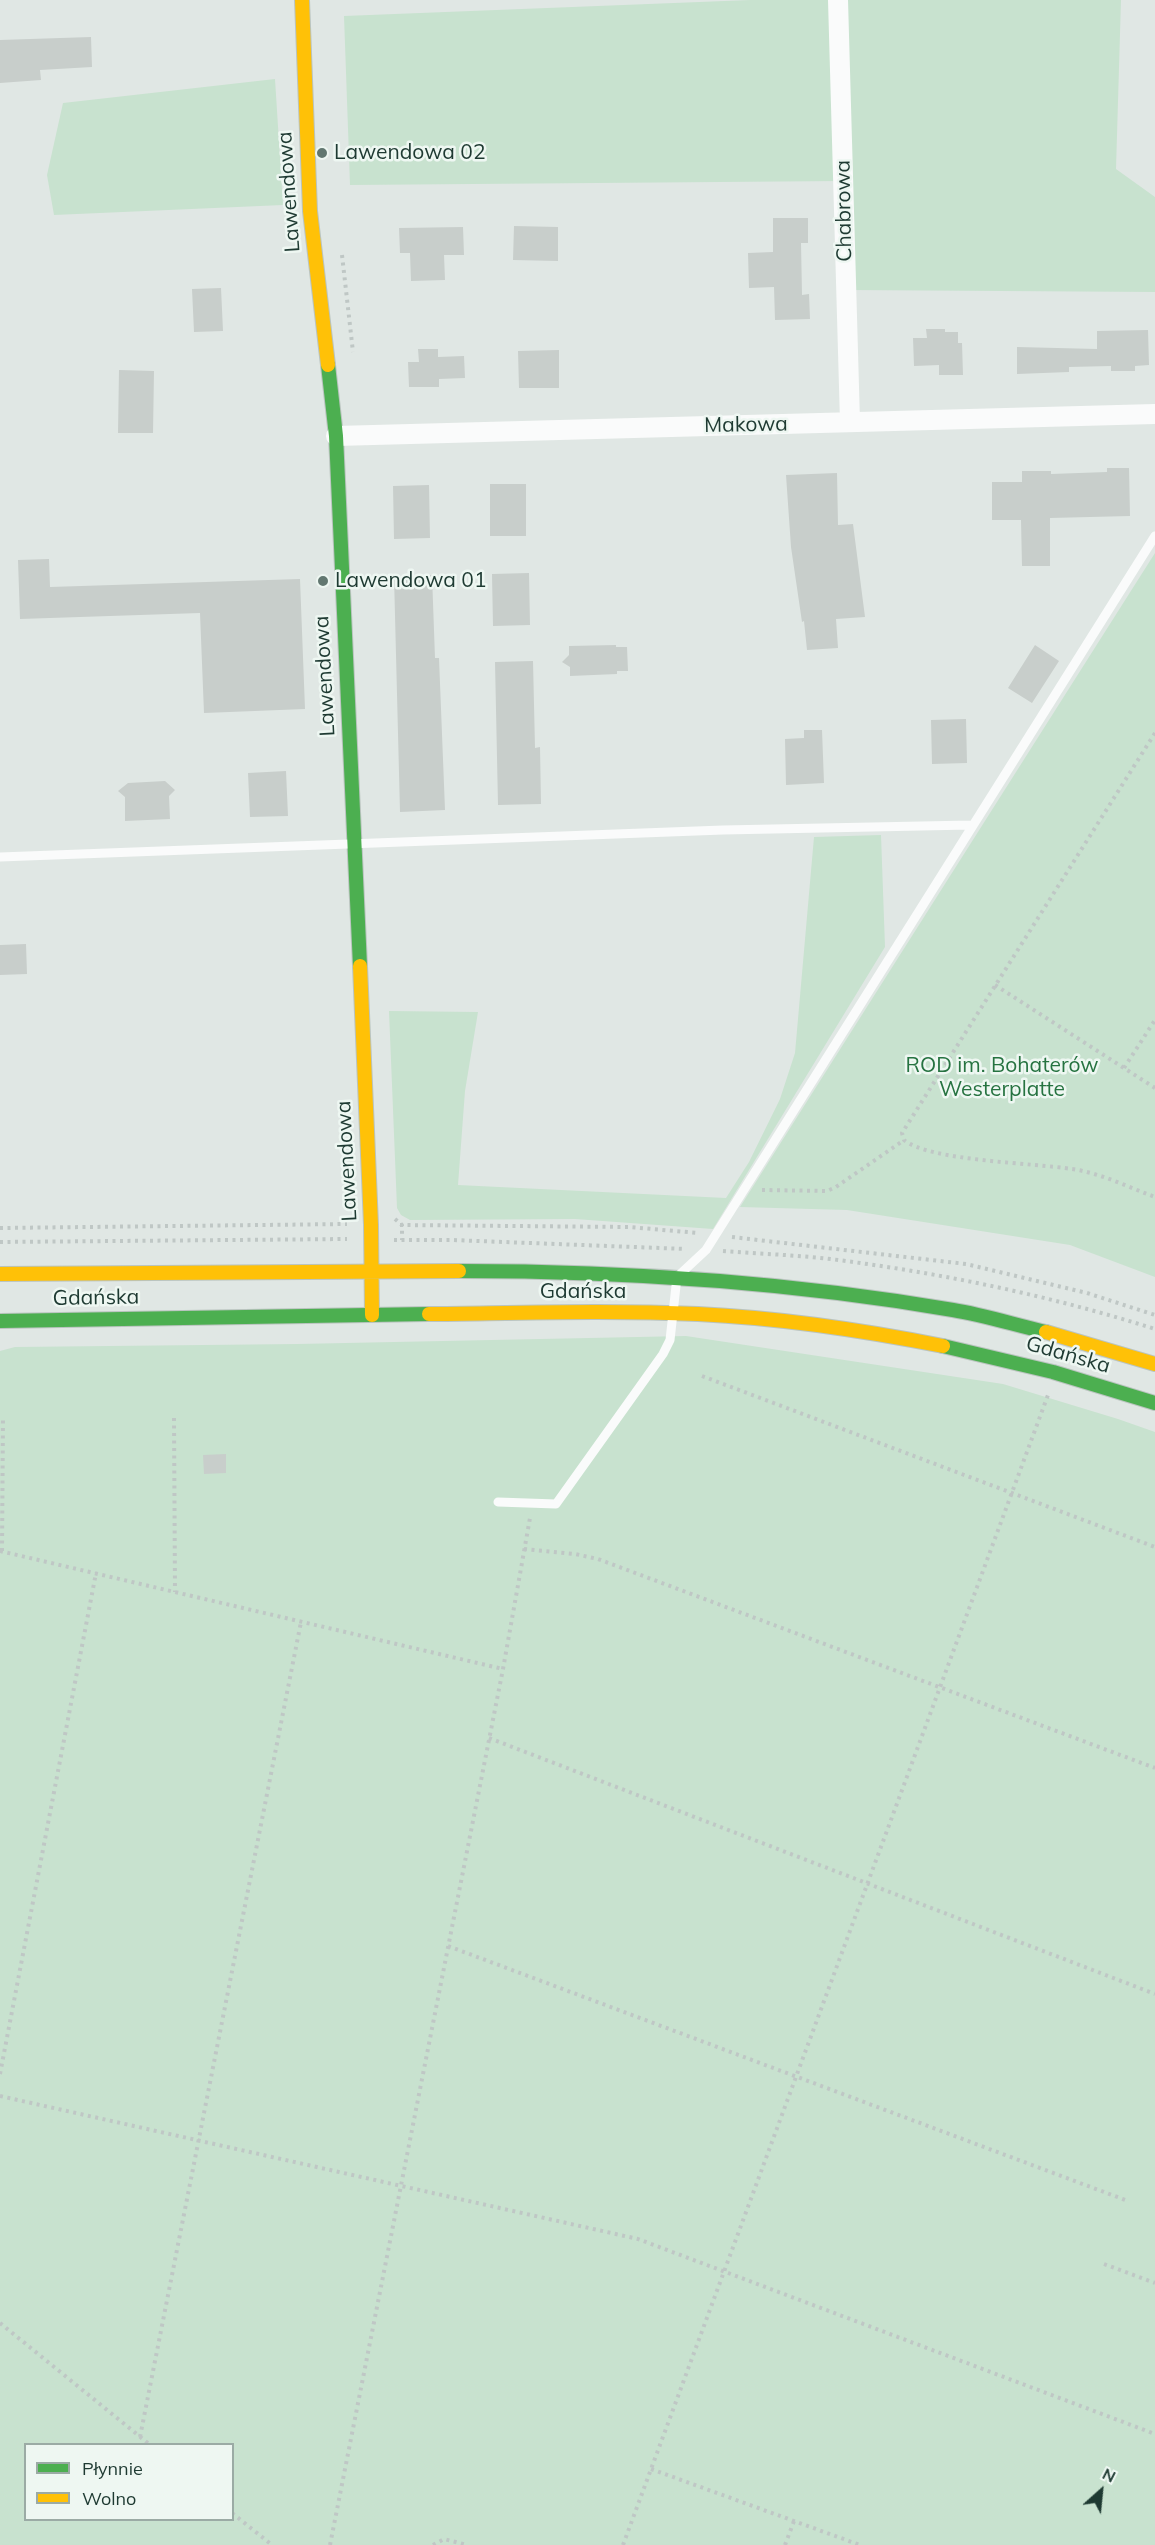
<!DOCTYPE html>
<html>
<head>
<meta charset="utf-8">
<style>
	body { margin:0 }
	#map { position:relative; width:1155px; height:2545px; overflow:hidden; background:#e0e7e4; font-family:Mulish,sans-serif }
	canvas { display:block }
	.legend { position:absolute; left:24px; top:2443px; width:210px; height:78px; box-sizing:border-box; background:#eef7f2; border:2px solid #9baba5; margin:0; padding:8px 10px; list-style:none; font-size:18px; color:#1e3a32 }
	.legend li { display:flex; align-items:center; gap:12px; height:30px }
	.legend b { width:30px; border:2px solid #9baba5 }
	.north { position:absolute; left:1071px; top:2461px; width:60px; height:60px; -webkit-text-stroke:4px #eef7f2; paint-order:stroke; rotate:27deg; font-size:16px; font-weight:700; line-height:24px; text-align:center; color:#1e3a32 }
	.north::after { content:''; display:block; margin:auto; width:21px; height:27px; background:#1e3a32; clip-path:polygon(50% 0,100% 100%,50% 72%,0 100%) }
</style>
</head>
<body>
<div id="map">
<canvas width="1155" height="2545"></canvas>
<ul class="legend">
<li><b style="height:8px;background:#4caf50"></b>Płynnie</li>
<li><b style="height:8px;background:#ffc107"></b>Wolno</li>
</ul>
<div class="north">N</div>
</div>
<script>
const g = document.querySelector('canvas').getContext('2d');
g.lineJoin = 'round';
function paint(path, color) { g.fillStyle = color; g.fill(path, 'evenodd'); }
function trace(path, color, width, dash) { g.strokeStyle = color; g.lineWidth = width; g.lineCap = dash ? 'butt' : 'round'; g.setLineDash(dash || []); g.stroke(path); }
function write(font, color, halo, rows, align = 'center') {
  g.font = font + ' Mulish,sans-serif'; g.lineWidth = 5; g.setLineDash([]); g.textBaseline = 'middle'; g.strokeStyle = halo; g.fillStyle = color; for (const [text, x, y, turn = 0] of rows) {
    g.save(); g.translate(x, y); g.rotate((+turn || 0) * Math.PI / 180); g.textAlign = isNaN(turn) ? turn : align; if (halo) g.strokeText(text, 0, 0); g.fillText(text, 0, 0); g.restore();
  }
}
const green = new Path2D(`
	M 750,0 L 1121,0 L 1116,169 L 1155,197 L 1155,292 L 846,290 L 843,181 L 350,185 L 344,16 Z
	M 275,79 L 283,205 L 54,215 L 47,175 L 63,103 Z
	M 1155,553 L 1155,1277 L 1070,1245 L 847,1210 L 740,1207 Z
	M 881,835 L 885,947 L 713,1229 L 575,1219 L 410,1220 L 401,1215 L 397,1208 L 389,1011 L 478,1012 L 465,1091 L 458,1185 L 726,1198 L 749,1162 L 780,1099 L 795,1053 L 814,837 Z
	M 686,1336 L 1003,1384 L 1118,1419 L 1155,1432 L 1155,2545 L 0,2545 L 0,1351 L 15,1347 L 297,1344 ZM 26,2444 L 232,2444 L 232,2520 L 26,2520 Z`);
const building = new Path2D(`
	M 91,37 L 92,67 L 40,70 L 41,80 L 0,83 L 0,40 Z
	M 773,218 L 808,218 L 808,243 L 801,243 L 802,295 L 809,294 L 810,319 L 775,320 L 774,287 L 749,288 L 748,253 L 773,252 Z
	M 514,226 L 558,227 L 558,261 L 513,260 Z
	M 463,227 L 464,255 L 444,255 L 445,280 L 411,281 L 410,253 L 400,253 L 399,228 Z
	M 221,288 L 223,331 L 194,332 L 192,289 Z
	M 926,329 L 945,329 L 945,332 L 958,332 L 958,343 L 962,343 L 963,375 L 939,375 L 939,365 L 914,366 L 913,338 L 927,338 Z
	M 1148,330 L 1149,365 L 1135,366 L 1135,371 L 1111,371 L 1111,366 L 1069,367 L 1069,372 L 1017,374 L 1017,347 L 1097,349 L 1097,331 Z
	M 418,349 L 438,349 L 438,357 L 464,356 L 465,378 L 439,379 L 439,387 L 409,387 L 408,362 L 419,362 Z
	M 559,350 L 559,388 L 519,388 L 518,351 Z
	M 119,370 L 154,371 L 153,433 L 118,433 Z
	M 1107,468 L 1129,468 L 1130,516 L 1050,518 L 1050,566 L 1022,566 L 1021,520 L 992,520 L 992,482 L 1022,482 L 1022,471 L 1051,471 L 1051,474 L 1107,472 Z
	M 837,473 L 838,525 L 853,524 L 865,617 L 836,619 L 838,648 L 807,650 L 804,621 L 802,622 L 791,547 L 786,475 Z
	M 490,484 L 526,484 L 526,536 L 490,536 Z
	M 429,485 L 430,538 L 394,539 L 393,486 Z
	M 49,559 L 50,587 L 300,579 L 305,709 L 204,713 L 200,613 L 20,619 L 18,560 Z
	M 529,573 L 530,625 L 493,626 L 492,574 Z
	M 432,575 L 435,658 L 439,658 L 445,810 L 400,812 L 394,576 Z
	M 616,645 L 616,647 L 627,647 L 628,671 L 617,671 L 617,674 L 570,676 L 570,667 L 562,662 L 569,655 L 569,646 Z
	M 1035,645 L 1059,661 L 1032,703 L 1008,688 Z
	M 533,661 L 535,748 L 540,747 L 541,804 L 498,805 L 495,662 Z
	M 966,719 L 967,763 L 932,764 L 931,720 Z
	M 804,730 L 822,730 L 824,783 L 786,785 L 785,739 L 804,738 Z
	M 286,771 L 288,816 L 250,817 L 248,773 Z
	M 165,781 L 175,790 L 169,796 L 170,819 L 125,821 L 125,797 L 118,791 L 128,783 Z
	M 26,944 L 27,974 L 0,975 L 0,945 Z
	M 226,1454 L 226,1473 L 204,1474 L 203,1455 Z`);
const path = new Path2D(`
	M 342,255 L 353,352
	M 1155,733 L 902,1133 L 904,1140 C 929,1161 1035,1163 1072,1169 C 1100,1173 1128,1187 1155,1197
	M 995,985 L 1155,1088
	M 1124,1068 L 1155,1020
	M 762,1190 L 827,1191 L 836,1187 L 904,1140
	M 395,1219 L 402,1225 L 402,1240
	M 400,1225 L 629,1227 L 698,1233
	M 0,1228 L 347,1224
	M 732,1237 L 966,1264 L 1087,1293 L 1155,1315
	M 394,1240 L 452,1240 L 686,1249
	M 0,1242 L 347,1239
	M 723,1251 C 761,1254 800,1255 838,1260 C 946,1274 1051,1296 1155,1329
	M 702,1376 L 1155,1547
	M 174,1418 L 175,1592
	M 524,1549 L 575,1554 L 598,1559 L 1155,1768
	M 0,1551 L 503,1669
	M 2,1551 L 3,1416
	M 489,1738 L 1155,1994
	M 448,1946 L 1128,2201
	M 0,2074 L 96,1573
	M 0,2096 L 638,2239 L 1155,2434
	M 1104,2264 L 1155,2283
	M 0,2323 L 149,2444
	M 140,2437 L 301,1622
	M 651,2469 L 860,2545
	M 232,2513 L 272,2545
	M 330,2545 L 503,1669 L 530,1518
	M 433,2545 L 444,2539 L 467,2545
	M 623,2545 L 1048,1395
	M 785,2545 L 794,2521`);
const lane = new Path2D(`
	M 0,857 L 723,830 L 971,825
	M 498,1502 L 556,1504 L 663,1354 L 670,1340 L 677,1277 L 706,1250 L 1155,536`);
const street = new Path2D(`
	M 838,0 L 850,422
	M 336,436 L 1155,414`);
const fast = new Path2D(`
	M 328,365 L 336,436 L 360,966
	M 459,1271 C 624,1271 790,1282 953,1310 C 984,1315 1015,1325 1046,1332
	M 0,1321 L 429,1314
	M 943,1346 L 1053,1372 L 1155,1403`);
const slow = new Path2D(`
	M 302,0 L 310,211 L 328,365
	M 360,966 L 371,1225 L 372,1315
	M 0,1274 L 459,1271
	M 429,1314 C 519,1313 609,1310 698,1314 C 781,1318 862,1330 943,1346
	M 1046,1332 L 1155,1364`);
const markers = [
	[322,153,6,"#627770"],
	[323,581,6,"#627770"]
];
const poiNames = [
	["Lawendowa 02",334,153],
	["Lawendowa 01",335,581]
];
const streetNames = [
	["Lawendowa",289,192,-94],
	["Chabrowa",844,211,-91],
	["Makowa",746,425,-1],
	["Lawendowa",325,676,-93],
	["Lawendowa",347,1161,-93],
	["Gdańska",583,1292],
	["Gdańska",96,1298,-1],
	["Gdańska",1068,1355,16]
];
const parkNames = [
	["ROD im. Bohaterów",1002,1066],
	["Westerplatte",1002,1090]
];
paint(green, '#c8e2cf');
paint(building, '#c8cecb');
trace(fast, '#bac4bf', 16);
trace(slow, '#bac4bf', 16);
trace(path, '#bfc7c5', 4, [3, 4.5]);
trace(lane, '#fafbfb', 9);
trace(street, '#fafbfb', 20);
trace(fast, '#4caf50', 14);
trace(slow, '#ffc107', 14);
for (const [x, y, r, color] of markers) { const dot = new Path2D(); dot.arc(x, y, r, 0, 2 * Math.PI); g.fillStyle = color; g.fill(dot); trace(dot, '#eef7f2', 2); }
write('21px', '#1e3a32', '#eef7f2', poiNames, 'left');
write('21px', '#1e3a32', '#eef7f2', streetNames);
write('21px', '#267341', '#eef7f2', parkNames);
</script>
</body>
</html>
